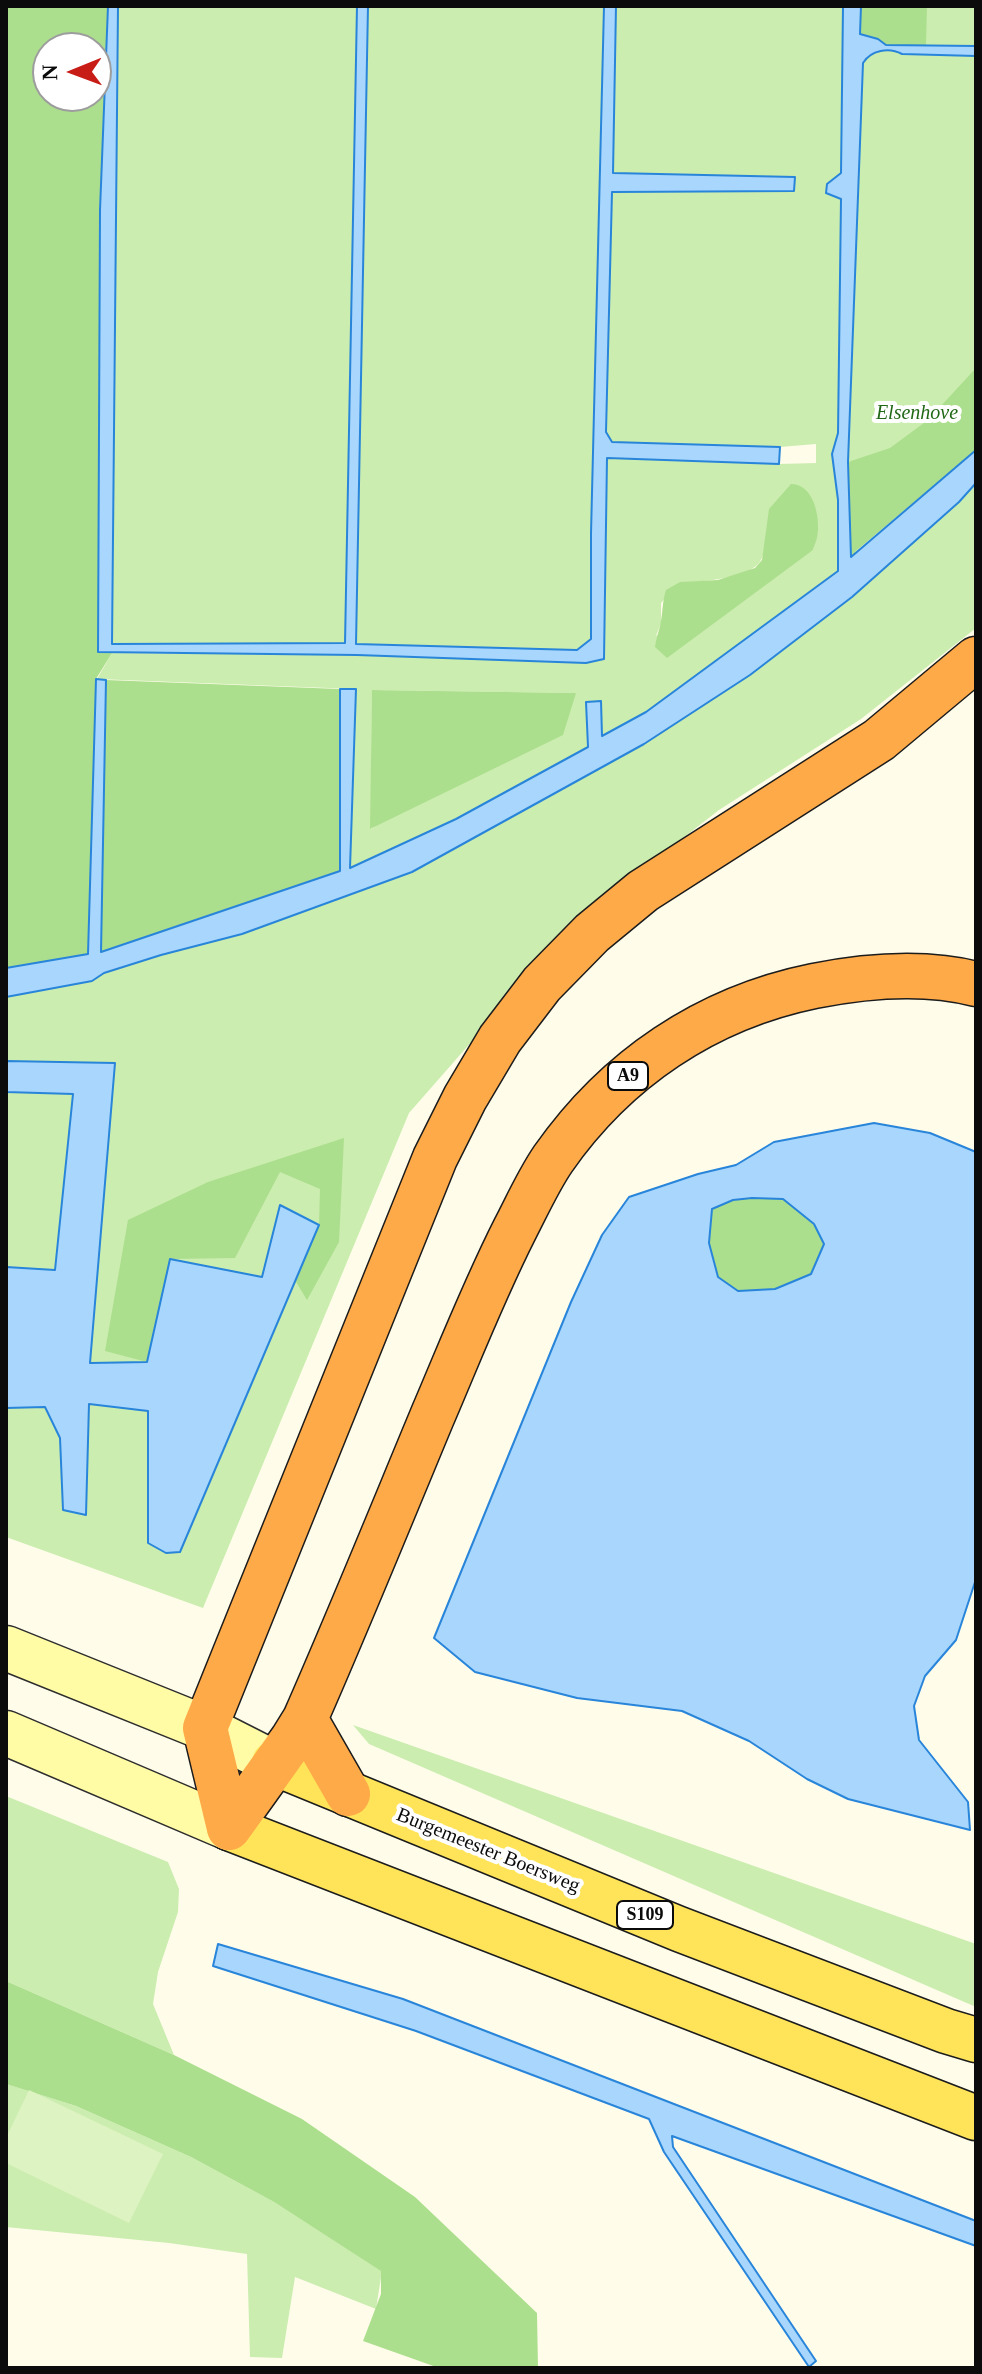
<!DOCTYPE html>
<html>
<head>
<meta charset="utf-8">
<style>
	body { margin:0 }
	#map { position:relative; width:982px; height:2374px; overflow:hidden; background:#fffcea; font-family:Georgia,serif }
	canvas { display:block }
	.frame { position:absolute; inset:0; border:8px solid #0b0b0b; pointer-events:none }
	.north { position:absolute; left:32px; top:32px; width:80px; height:80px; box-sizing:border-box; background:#fff; border:2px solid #9d9d9d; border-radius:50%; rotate:269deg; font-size:22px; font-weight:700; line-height:32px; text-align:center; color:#0b0b0b }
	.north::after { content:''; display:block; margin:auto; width:28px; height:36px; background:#c81c17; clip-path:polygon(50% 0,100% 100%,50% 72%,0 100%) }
</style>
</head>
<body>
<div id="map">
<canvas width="982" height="2374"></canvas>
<div class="frame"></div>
<div class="north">N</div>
</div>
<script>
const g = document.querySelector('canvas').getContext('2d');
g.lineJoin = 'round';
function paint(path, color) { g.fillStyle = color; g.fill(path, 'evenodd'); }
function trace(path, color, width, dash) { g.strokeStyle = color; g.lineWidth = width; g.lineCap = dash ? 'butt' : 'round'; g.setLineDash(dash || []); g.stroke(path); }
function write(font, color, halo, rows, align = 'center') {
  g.font = font + ' Georgia,serif'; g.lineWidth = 8; g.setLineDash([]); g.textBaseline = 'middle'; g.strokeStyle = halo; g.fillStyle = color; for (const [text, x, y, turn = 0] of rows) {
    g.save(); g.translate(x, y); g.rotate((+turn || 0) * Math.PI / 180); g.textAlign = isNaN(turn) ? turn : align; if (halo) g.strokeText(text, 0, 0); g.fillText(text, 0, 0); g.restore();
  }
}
const green = new Path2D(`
	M 109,6 L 357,6 L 345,644 L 112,644 Z
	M 368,6 L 604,6 L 591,533 L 591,639 L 577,650 L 355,644 Z
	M 616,6 L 843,6 L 841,173 L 827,184 L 826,193 L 841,199 L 838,433 L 832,454 L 838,500 L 838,571 L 646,712 L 601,737 L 586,720 L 588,747 L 456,819 L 350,868 L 355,689 L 97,679 L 112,653 L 357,655 L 586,663 L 604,659 L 607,457 L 779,464 L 816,463 L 816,444 L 780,447 L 612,442 L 606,432 L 612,192 L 794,190 L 794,177 L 613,173 ZM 814,506 L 818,532 L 813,550 L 656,636 L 661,623 L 661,603 L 680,582 C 698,583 747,578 759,563 C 764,557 764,548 766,539 ZM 372,690 L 575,693 L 575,694 L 371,829 Z
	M 871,6 L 976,6 L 976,439 L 848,462 L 863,63 L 868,56 Z
	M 976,483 L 976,628 L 861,719 L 719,810 L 580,918 L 409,1113 L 203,1608 L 6,1537 L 6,1408 L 45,1407 L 60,1438 L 63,1510 L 86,1514 L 88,1403 L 148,1410 L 148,1543 L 180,1552 L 319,1225 L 262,1277 L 147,1362 L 89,1363 L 115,1063 L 6,1061 L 6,997 L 92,981 L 104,973 L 161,955 L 242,934 L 412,872 L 644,744 L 750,675 L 852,597 L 959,502 Z
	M 6,1092 L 73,1094 L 55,1270 L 6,1267 Z
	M 353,1725 L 976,1944 L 976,2007 L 369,1744 Z
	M 6,1796 L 168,1862 L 179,1889 L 178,1912 L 158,1972 L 153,2004 L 174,2055 L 6,1981 Z
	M 6,2084 L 76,2106 L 191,2157 L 274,2202 L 382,2271 L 376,2309 L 295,2277 L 282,2358 L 250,2357 L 247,2254 L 169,2243 L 6,2227 Z`);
const forest = new Path2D(`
	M 6,6 L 108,6 L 100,210 L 112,653 L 96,679 L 88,954 L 6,968 ZM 48,48 L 96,48 L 96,96 L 48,96 Z
	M 861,6 L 927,6 L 926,45 L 886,45 L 878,39 L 860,34 Z
	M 976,368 L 976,450 L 856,551 L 851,559 L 848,462 L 890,448 L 928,420 Z
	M 791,484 C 812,484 819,512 818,530 C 818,537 815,544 813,550 L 667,658 L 655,647 C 656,639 658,634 660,626 C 663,614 662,602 666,590 L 680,582 L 718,580 L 755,568 L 762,560 L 769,509 Z
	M 106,680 L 340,689 L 341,871 L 101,952 Z
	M 372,690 L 576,693 L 563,735 L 370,829 Z
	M 344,1138 L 339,1242 L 307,1300 L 295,1280 L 319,1225 L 320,1189 L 280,1172 L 235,1258 L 170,1259 L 147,1362 L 105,1351 L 128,1220 L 208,1182 Z
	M 752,1198 L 783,1199 L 814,1224 L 824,1244 L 811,1274 L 775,1289 L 738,1291 L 718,1277 L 709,1243 L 712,1209 L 733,1200 Z
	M 6,1981 L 174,2055 L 302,2119 L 415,2197 L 537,2313 L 538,2368 L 439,2368 L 363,2341 L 381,2294 L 381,2271 L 274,2202 L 191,2157 L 76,2106 L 6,2084 Z`);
const pitch = new Path2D(`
	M 29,2090 L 163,2154 L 129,2223 L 6,2163 L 6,2138 Z`);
const water = new Path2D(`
	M 108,6 L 118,6 L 112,644 L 345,643 L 357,6 L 368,6 L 356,644 L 577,650 L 591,639 L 591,533 L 604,6 L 616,6 L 613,173 L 795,177 L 794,191 L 612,192 L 606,432 L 612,442 L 780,447 L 779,464 L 607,458 L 604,659 L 586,663 L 357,655 L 98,652 L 100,210 Z
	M 843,6 L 861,6 L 860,34 L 878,39 L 886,45 L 976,46 L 976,56 L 902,54 C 889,47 871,50 863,63 L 848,462 L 851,557 L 976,450 L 976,483 L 959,502 L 852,597 L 750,675 L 644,744 L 412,872 L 242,934 L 161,955 L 104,973 L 92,981 L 6,997 L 6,968 L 88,954 L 96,679 L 106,680 L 101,952 L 340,871 L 340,689 L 356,689 L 350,868 L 456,819 L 588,747 L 586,702 L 601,701 L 602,736 L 646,712 L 838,571 L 838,500 L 832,454 L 838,433 L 841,199 L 826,193 L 827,184 L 841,173 Z
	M 6,1061 L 115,1063 L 90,1363 L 147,1362 L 170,1259 L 262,1277 L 280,1205 L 319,1225 L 180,1552 L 166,1553 L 148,1543 L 148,1411 L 89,1404 L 86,1515 L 63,1510 L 60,1438 L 45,1407 L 6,1408 L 6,1267 L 55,1270 L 73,1094 L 6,1092 Z
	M 874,1123 L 930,1133 L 976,1152 L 976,1579 L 956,1640 L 925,1676 L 914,1706 L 919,1740 L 968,1802 L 970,1830 L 848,1799 L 807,1779 L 749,1741 L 682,1711 L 577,1698 L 475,1672 L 434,1638 L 571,1302 L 602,1235 L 629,1197 L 698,1174 L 736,1165 L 774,1142 ZM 752,1198 L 783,1199 L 814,1224 L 824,1244 L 811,1274 L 775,1289 L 738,1291 L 718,1277 L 709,1243 L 712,1209 L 733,1200 Z
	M 218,1944 L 403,1999 L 976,2221 L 976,2246 L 672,2136 L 673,2147 L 816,2361 L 809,2367 L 664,2152 L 649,2119 L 416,2031 L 213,1966 Z`);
const secondary = new Path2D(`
	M 6,1648 L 205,1728 L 274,1763
	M 6,1733 L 229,1828`);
const primary = new Path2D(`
	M 274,1763 L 679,1929 L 946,2031 L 976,2040
	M 229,1828 L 976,2118`);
const highway = new Path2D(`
	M 305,1719 L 348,1794
	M 229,1828 L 205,1728 L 435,1158 L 465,1098 L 500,1039 L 542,984 L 592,933 L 643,891 L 879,740 L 976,659
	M 229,1828 L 292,1740 L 305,1719 C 349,1619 390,1518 432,1417 C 459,1354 484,1290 515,1229 C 527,1206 538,1181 553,1159 C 616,1069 706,1008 814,986 C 865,976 925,971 976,984`);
const shields = [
	[628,1076,40],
	[645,1915,56]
];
const shieldNames = [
	["A9",628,1076],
	["S109",645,1915]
];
const parkNames = [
	["Elsenhove",917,414]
];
const streetNames = [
	["Burgemeester Boersweg",488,1851,22]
];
paint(green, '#cbedb0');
paint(forest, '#acdf8d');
paint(pitch, '#def3c2');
paint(water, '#a8d6fc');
trace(water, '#2885da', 2);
trace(secondary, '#2d2d2d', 47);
trace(primary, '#1c1c1c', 47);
trace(highway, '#1c1c1c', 47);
trace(secondary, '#fffca5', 44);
trace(primary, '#ffe45a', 44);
trace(highway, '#ffaa48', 44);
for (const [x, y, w] of shields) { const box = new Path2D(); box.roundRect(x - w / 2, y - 14, w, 28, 6); g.fillStyle = '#fff'; g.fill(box); trace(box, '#0b0b0b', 2); }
write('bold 18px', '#0b0b0b', null, shieldNames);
write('italic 20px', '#216816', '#fff', parkNames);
write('20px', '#0b0b0b', '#fff', streetNames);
</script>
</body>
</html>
